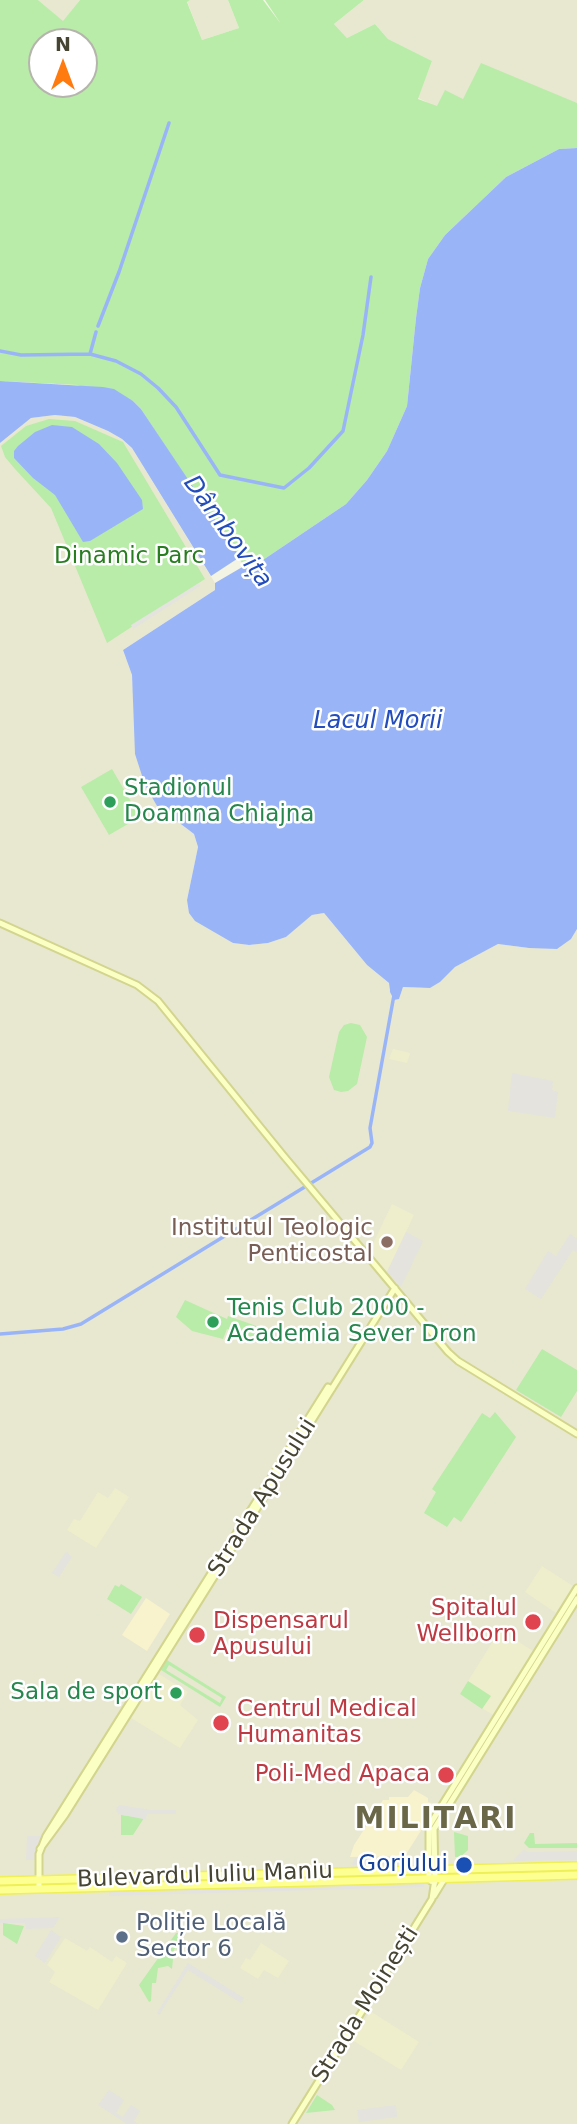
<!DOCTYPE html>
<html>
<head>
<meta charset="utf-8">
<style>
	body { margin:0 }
	#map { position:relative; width:577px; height:2124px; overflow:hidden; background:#f4f4e4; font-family:"DejaVu Sans",sans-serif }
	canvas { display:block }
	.north { position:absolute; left:28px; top:28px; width:70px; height:70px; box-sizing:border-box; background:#fff; border:2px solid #b5b5ad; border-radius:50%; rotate:0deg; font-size:19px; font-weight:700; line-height:28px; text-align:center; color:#464533 }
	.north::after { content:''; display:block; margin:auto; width:24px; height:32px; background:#ff7b10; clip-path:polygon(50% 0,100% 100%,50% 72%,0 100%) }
</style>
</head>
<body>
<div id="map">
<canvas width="577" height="2124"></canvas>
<div class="north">N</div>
</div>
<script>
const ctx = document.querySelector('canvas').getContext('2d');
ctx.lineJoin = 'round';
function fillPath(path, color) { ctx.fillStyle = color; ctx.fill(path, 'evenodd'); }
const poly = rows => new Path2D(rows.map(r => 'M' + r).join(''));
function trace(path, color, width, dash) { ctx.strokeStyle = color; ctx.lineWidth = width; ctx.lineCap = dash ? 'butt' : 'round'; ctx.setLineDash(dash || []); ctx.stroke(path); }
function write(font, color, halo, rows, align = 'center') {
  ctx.font = font + ' "DejaVu Sans",sans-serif'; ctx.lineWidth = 5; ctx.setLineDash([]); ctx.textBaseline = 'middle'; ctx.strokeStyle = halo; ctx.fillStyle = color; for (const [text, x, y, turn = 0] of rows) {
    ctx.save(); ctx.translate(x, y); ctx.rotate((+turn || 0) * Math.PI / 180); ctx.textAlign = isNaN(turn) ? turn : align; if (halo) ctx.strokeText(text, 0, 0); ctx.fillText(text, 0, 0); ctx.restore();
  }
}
fillPath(poly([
	[38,0,80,0,63,22],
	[190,0,228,0,239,28,202,40,187,1],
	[364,0,577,0,577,103,463,99,437,107,418,98,432,61,388,39,375,24,347,38,334,24],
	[55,415,75,417,108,431,122,439,132,448,215,583,215,590,123,650,132,675,134,705,157,806,194,834,198,847,187,900,233,943,249,945,268,943,286,937,312,915,324,913,367,965,389,983,389,990,399,999,403,987,430,988,440,982,455,967,498,944,529,948,571,939,577,929,577,2124,0,2124,0,443,31,418]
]), '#e8e8d1');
fillPath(poly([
	[146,1598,170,1614,147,1651,122,1635],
	[414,1790,428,1798,428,1802,437,1805,405,1856,350,1857,354,1845,383,1800,389,1800,389,1797,408,1797]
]), '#f8f3cd');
fillPath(poly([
	[393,1049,410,1053,407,1063,389,1059],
	[392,1204,414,1215,387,1272,369,1252],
	[115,1488,129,1497,96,1548,67,1530,74,1519,80,1521,98,1492,108,1498],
	[542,1566,573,1586,556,1613,525,1592],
	[500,1630,533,1651,493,1715,460,1694],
	[159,1674,188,1692,180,1705,198,1720,180,1748,131,1718],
	[65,1938,87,1951,90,1947,112,1962,116,1956,127,1963,98,2010,49,1982,55,1972,47,1965],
	[261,1943,289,1961,278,1978,264,1970,258,1979,240,1968,246,1958,250,1960],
	[370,2011,419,2042,401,2070,352,2040]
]), '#eec');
fillPath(poly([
	[0,0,38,0,63,21,80,0,190,0,187,2,202,40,239,28,228,0,263,0,281,24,265,0,364,0,334,24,347,38,375,24,388,39,432,61,418,99,437,106,445,90,463,99,481,63,577,103,577,148,559,149,506,177,445,235,428,259,420,288,416,318,407,406,387,451,367,480,346,504,251,568,244,566,141,409,133,401,77,385,0,381],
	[42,42,84,42,84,84,42,84],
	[49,419,75,421,123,442,205,579,107,643,51,508,15,469,5,457,1,446,26,426],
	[112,769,140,817,109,835,81,787],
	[351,1023,360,1025,367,1037,357,1084,348,1091,341,1092,334,1090,329,1077,339,1032,344,1025],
	[185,1300,227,1319,228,1316,268,1330,264,1341,227,1329,223,1339,192,1331,176,1317],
	[542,1349,577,1370,577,1391,561,1417,516,1390],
	[495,1412,516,1437,461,1522,454,1517,447,1527,424,1513,436,1492,432,1489,482,1413,490,1418],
	[121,1584,142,1597,131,1614,107,1599,115,1585,119,1587],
	[167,1660,226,1697,220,1707,161,1670],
	[169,1665,222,1698,220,1703,166,1670],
	[468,1681,491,1696,482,1709,460,1694],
	[121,1815,144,1818,133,1835,121,1835],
	[454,1832,468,1836,468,1850,460,1857,455,1857],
	[530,1833,534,1833,535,1844,577,1843,577,1848,529,1848,524,1843],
	[3,1923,24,1926,17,1944,3,1935],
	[176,1933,180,1933,179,1948,174,1949,172,1969,168,1966,158,1968,156,1983,152,1983,151,2001,149,2002,139,1985],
	[317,2095,332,2105,335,2110,306,2113]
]), '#b9eca8');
fillPath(poly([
	[199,583,200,586,133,629,131,625],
	[512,1073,553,1081,552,1090,558,1092,555,1118,508,1111],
	[406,1232,423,1241,401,1287,387,1272],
	[570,1234,577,1239,577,1252,573,1250,541,1299,525,1289,548,1251,556,1256],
	[66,1552,72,1557,59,1577,52,1573],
	[119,1805,152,1810,176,1810,176,1814,147,1814,146,1819,143,1819,118,1814,116,1809],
	[27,1836,42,1836,35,1860,26,1860],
	[523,1850,530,1852,577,1851,577,1860,514,1861,514,1859],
	[401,1857,398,1864,352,1865,355,1858],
	[424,1883,424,1887,109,1896,109,1891],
	[60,1917,53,1928,26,1929,25,1923,0,1923,0,1919],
	[51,1930,61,1937,45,1963,35,1956],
	[188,1963,244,1998,241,2003,188,1970,159,2015,157,2013],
	[109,2090,124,2100,116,2113,123,2117,131,2105,140,2111,134,2121,138,2124,127,2124,98,2105],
	[396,2105,397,2117,359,2122,357,2110]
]), '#e4e3dd');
fillPath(poly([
	[577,148,577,929,571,939,557,949,529,948,498,944,455,967,440,982,430,988,403,987,399,999,394,1000,390,992,389,983,367,965,324,913,312,915,286,937,268,943,249,945,233,943,195,921,189,913,187,900,198,847,194,834,157,806,145,785,135,754,132,675,123,650,215,590,215,583,244,566,251,568,346,504,367,480,387,451,407,406,416,318,420,288,428,259,445,235,506,177,559,149],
	[0,381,103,387,114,389,133,401,141,409,240,557,211,576,132,448,122,439,108,431,75,417,55,415,31,418,0,443],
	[52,425,72,427,99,444,117,463,142,500,143,509,90,541,83,542,55,495,33,478,14,458,14,451,18,446,35,432]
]), '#9ab5f7');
trace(poly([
	[98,326,119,272,169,123],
	[0,351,21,355,90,354,116,361,141,374,158,388,176,407,220,475,284,488,309,468,343,431,363,335,371,277],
	[90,354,96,332],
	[0,1334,63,1329,81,1324,370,1147,372,1143,370,1128,394,995]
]), '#9ab5f7', 3.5);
const secondary = poly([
	[0,923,137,985,158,1001,283,1155,448,1352,458,1361,577,1434],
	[40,1849,65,1815,395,1288],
	[431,1881,429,1879,429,1826,577,1588],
	[39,1889,39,1854,46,1836,328,1387,332,1389],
	[434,1896,445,1878],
	[292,2124,432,1899,435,1879,434,1829,577,1599]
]);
const primary = poly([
	[0,1881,577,1866],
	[0,1890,577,1875]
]);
trace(secondary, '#d2d58d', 9);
trace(primary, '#efef57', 10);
trace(secondary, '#fcffc3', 5);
trace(primary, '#fdff92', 7);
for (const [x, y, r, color] of [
	[110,802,7,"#2e9e5b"],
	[387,1242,7,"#8d6e63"],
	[213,1322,7,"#2e9e5b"],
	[533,1622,9,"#e0444e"],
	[197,1635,9,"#e0444e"],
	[176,1693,7,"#2e9e5b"],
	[221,1723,9,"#e0444e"],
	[446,1775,9,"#e0444e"],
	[464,1865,9,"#1a4fb4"],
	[122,1937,7,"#5c6f8a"]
]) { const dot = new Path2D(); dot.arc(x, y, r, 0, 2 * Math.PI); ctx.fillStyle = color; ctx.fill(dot); trace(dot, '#fff', 2.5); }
write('23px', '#297d21', '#fff', [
	["Dinamic Parc",129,557]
]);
write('23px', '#27864d', '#fff', [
	["Stadionul",124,789],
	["Doamna Chiajna",124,815],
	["Tenis Club 2000 -",227,1309],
	["Academia Sever Dron",227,1335],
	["Sala de sport",162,1693,"right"]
], 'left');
write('23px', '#785e54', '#fff', [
	["Institutul Teologic",373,1229],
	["Penticostal",373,1255]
], 'right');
write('23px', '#464533', '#fff', [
	["Strada Apusului",263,1498,-58],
	["Bulevardul Iuliu Maniu",205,1876,-2],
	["Strada Moinești",366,2005,-58]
]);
write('23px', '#be3a42', '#fff', [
	["Spitalul",517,1609],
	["Wellborn",517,1635],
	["Dispensarul",213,1622,"left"],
	["Apusului",213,1648,"left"],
	["Centrul Medical",237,1710,"left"],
	["Humanitas",237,1736,"left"],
	["Poli-Med Apaca",430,1775]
], 'right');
write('23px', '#164399', '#fff', [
	["Gorjului",448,1865]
], 'right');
write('23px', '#4e5e75', '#fff', [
	["Poliție Locală",136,1924],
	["Sector 6",136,1950]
], 'left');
write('italic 24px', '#234dbc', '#fff', [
	["Dâmbovița",227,532,54],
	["Lacul Morii",378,722]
]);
ctx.letterSpacing = '2px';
write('bold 30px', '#6a6749', '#fff', [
	["MILITARI",436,1820]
]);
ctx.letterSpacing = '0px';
</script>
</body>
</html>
